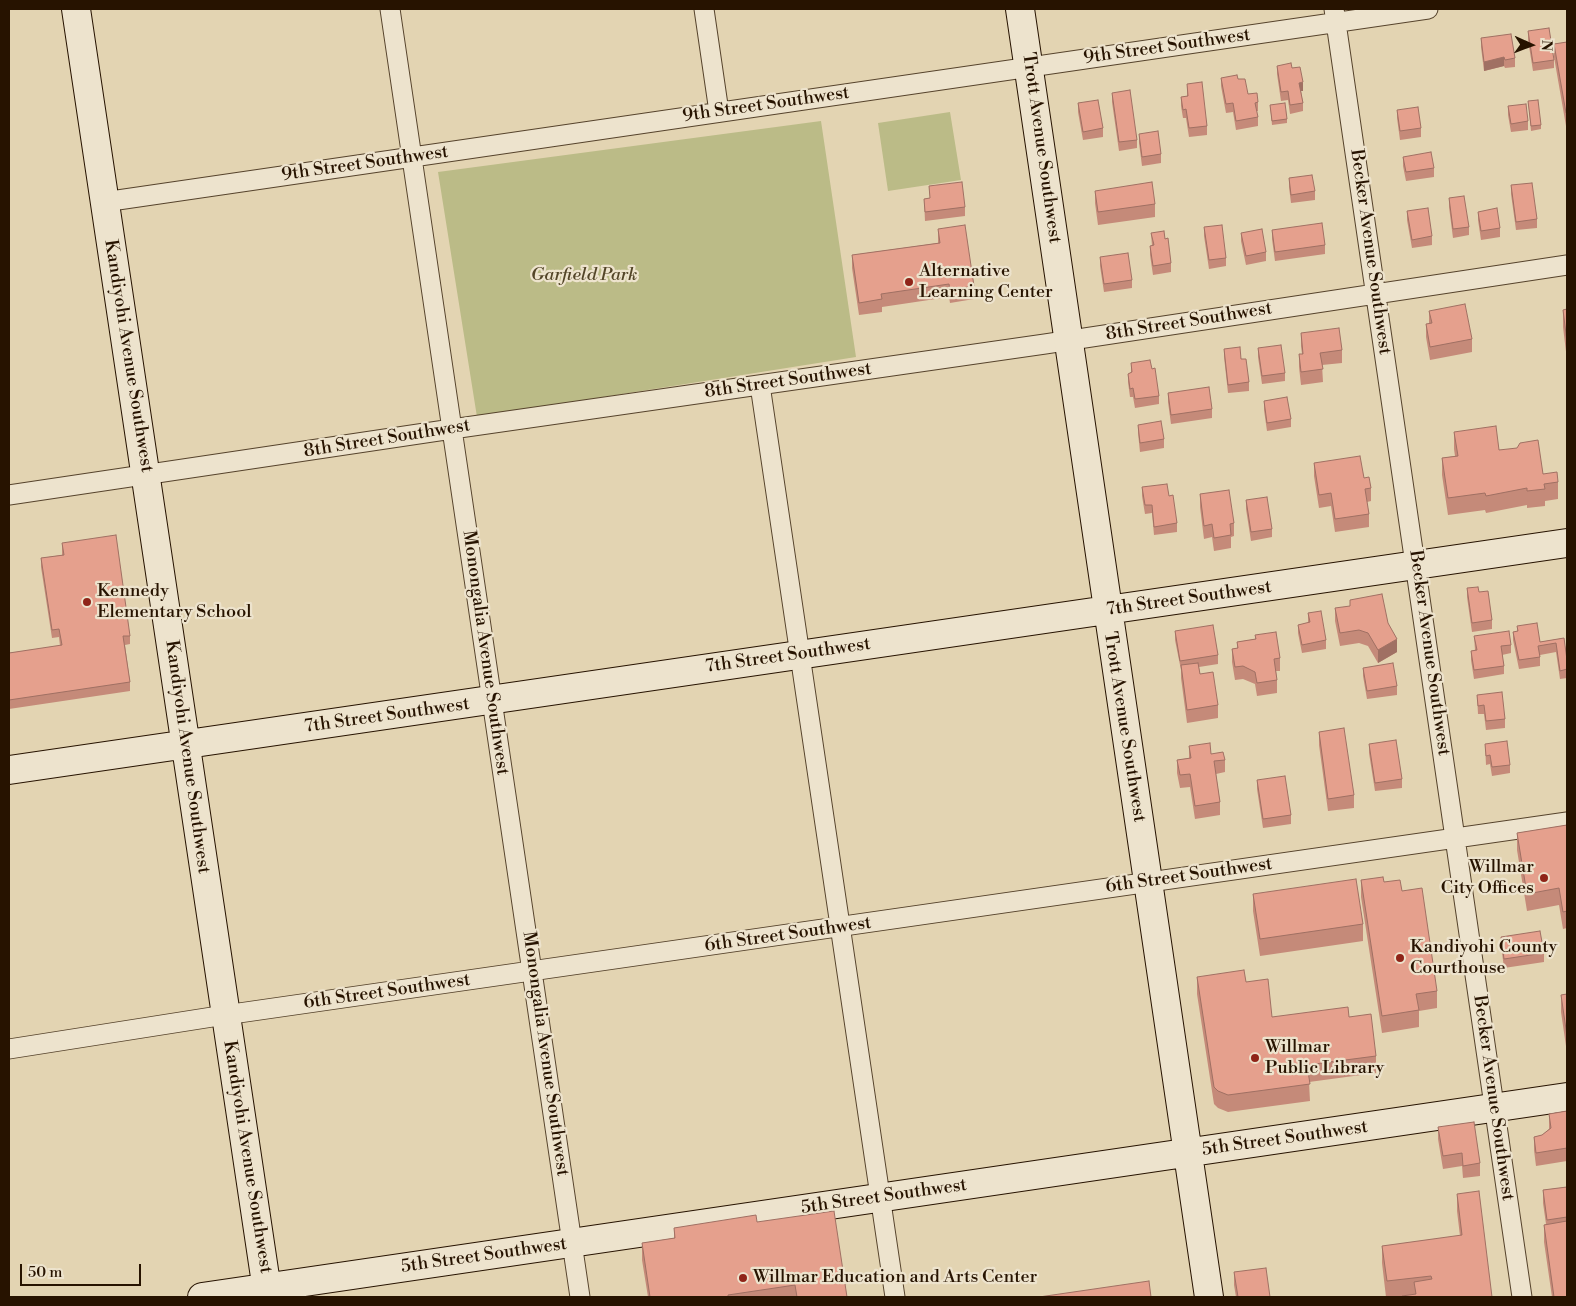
<!DOCTYPE html>
<html>
<head>
<meta charset="utf-8">
<style>
	body { margin:0 }
	#map { position:relative; width:1576px; height:1306px; overflow:hidden; background:#e3d4b2; font-family:"Libre Bodoni",serif }
	canvas { display:block }
	.frame { position:absolute; inset:0; border:10px solid #271300; pointer-events:none }
	.north { position:absolute; left:1506px; top:20px; width:50px; height:50px; -webkit-text-stroke:4px #ede3cd; paint-order:stroke; rotate:92deg; font-size:14px; font-weight:700; line-height:20px; text-align:center; color:#271300 }
	.north::after { content:''; display:block; margin:auto; width:18px; height:22px; background:#271300; clip-path:polygon(50% 0,100% 100%,50% 72%,0 100%) }
	.scale { position:absolute; left:20px; top:1264px; width:121px; height:22px; box-sizing:border-box; border:2px solid #271300; border-top:0; padding-left:6px; font-size:15px; line-height:18px; white-space:nowrap; color:#271300; -webkit-text-stroke:4px #ede3cd; paint-order:stroke }
</style>
</head>
<body>
<div id="map">
<canvas width="1576" height="1306"></canvas>
<div class="frame"></div>
<div class="north">N</div>
<div class="scale">50 m</div>
</div>
<script>
const ctx = document.querySelector('canvas').getContext('2d');
ctx.lineJoin = 'round';
function fillPath(path, color) { ctx.fillStyle = color; ctx.fill(path, 'evenodd'); }
const poly = rows => new Path2D(rows.map(r => 'M' + r).join(''));
function trace(path, color, width, dash) { ctx.strokeStyle = color; ctx.lineWidth = width; ctx.lineCap = dash ? 'butt' : 'round'; ctx.setLineDash(dash || []); ctx.stroke(path); }
function write(font, color, halo, rows, align = 'center') {
  ctx.font = font + ' "Libre Bodoni",serif'; ctx.lineWidth = 4.5; ctx.setLineDash([]); ctx.textBaseline = 'middle'; ctx.strokeStyle = halo; ctx.fillStyle = color; for (const [text, x, y, turn = 0] of rows) {
    ctx.save(); ctx.translate(x, y); ctx.rotate((+turn || 0) * Math.PI / 180); ctx.textAlign = isNaN(turn) ? turn : align; if (halo) ctx.strokeText(text, 0, 0); ctx.fillText(text, 0, 0); ctx.restore();
  }
}
fillPath(poly([
	[950,112,961,180,888,191,878,123],
	[821,121,856,357,477,417,438,172]
]), '#bbbb87');
const street = poly([
	[390,9,580,1297],
	[704,9,719,112],
	[1334,9,1522,1297],
	[104,202,1428,9],
	[760,385,895,1297],
	[9,495,452,429,1045,344,1567,265],
	[9,1049,225,1015,1567,822]
]);
const secondary = poly([
	[76,9,268,1297],
	[1020,9,1209,1297],
	[9,770,1567,543],
	[202,1297,1567,1097]
]);
trace(street, '#56432c', 21);
trace(secondary, '#271300', 30);
trace(street, '#ede3cd', 19);
trace(secondary, '#ede3cd', 28);
fillPath(poly([
	[1528,31,1554,60,1554,68,1533,71,1528,40],
	[1481,38,1515,58,1515,67,1505,68,1504,66,1484,71,1481,47],
	[1567,42,1567,126,1566,126,1554,57,1554,44],
	[1277,66,1292,68,1303,91,1301,91,1303,103,1303,111,1290,114,1288,100,1281,101,1277,74],
	[1221,78,1238,79,1248,94,1258,102,1258,111,1256,111,1258,117,1258,126,1236,130,1233,112,1226,113,1221,86],
	[1187,84,1207,126,1207,135,1189,137,1186,118,1183,118,1181,106,1181,97,1187,96],
	[1112,93,1137,140,1137,148,1119,151,1112,102],
	[1528,101,1541,125,1541,129,1531,131],
	[1078,103,1103,128,1103,137,1083,140,1078,112],
	[1270,105,1287,119,1287,123,1272,125],
	[1508,106,1528,121,1528,130,1511,132,1508,115],
	[1397,110,1421,128,1421,137,1400,140,1397,118],
	[1139,134,1161,154,1161,163,1142,166,1139,143],
	[1403,157,1434,168,1434,177,1406,181,1403,166],
	[1289,178,1315,191,1315,200,1291,203,1289,187],
	[1511,185,1537,219,1537,228,1516,230,1511,194],
	[929,186,965,207,965,216,925,221,924,199,930,198],
	[1095,191,1155,204,1155,217,1098,225,1095,203],
	[1449,198,1469,227,1469,235,1453,238,1449,207],
	[1407,211,1432,236,1432,245,1412,248,1407,220],
	[1478,212,1500,228,1500,237,1481,240,1478,220],
	[1204,227,1226,258,1226,266,1209,269,1204,236],
	[938,229,974,286,974,299,950,303,949,297,882,307,882,312,859,315,852,268,852,255,938,243],
	[1272,230,1325,245,1325,254,1275,261,1272,239],
	[1151,233,1165,239,1171,263,1171,272,1153,275,1150,255,1150,246,1152,246],
	[1241,233,1266,252,1266,261,1246,265,1241,241],
	[1100,257,1132,280,1132,288,1104,292,1100,266],
	[1567,309,1567,360,1563,327,1563,310],
	[1429,311,1472,339,1472,352,1430,360,1426,337,1426,324,1429,324],
	[1301,333,1342,350,1342,363,1322,365,1323,382,1301,385,1299,367,1299,354,1302,354,1301,346],
	[1258,348,1285,373,1285,381,1262,384,1258,357],
	[1224,349,1241,359,1249,382,1249,391,1228,393,1224,357],
	[1131,363,1152,369,1159,396,1159,404,1135,408,1133,397,1130,397,1128,382,1128,374,1131,372],
	[1168,393,1212,409,1212,418,1171,424,1168,402],
	[1264,401,1291,419,1291,427,1267,431,1264,410],
	[1138,425,1164,439,1164,448,1140,452,1138,433],
	[1454,432,1499,450,1558,482,1558,499,1545,501,1545,506,1527,508,1527,505,1486,513,1485,510,1448,515,1442,475,1442,458,1455,456,1454,449],
	[1314,463,1364,478,1371,488,1371,501,1367,502,1369,514,1369,527,1335,532,1331,506,1319,508,1314,476],
	[1142,487,1169,496,1177,523,1177,532,1154,535,1152,513,1145,514,1142,496],
	[1200,494,1234,523,1234,536,1231,537,1231,548,1214,551,1212,537,1204,539,1200,507],
	[1246,500,1272,529,1272,537,1251,541,1246,509],
	[62,543,130,636,130,644,125,645,130,682,130,691,9,709,9,653,60,646,59,637,52,638,41,567,41,558,62,555],
	[1467,588,1479,592,1492,620,1492,629,1472,632,1467,597],
	[1335,608,1388,623,1397,652,1378,663,1368,646,1359,643,1340,646,1335,621],
	[1308,613,1326,640,1326,649,1302,653,1298,633,1298,625,1308,623],
	[1517,626,1540,642,1564,638,1567,660,1567,678,1560,679,1556,652,1540,655,1540,666,1519,669,1513,640,1513,632,1517,631],
	[1175,631,1218,655,1218,664,1199,667,1200,674,1218,705,1218,718,1187,723,1181,678,1181,670,1175,640],
	[1255,635,1280,658,1280,671,1276,671,1277,680,1277,693,1257,696,1255,684,1243,679,1235,680,1232,662,1232,649,1237,648,1237,642,1255,639],
	[1474,636,1511,645,1511,653,1502,655,1504,666,1504,674,1474,679,1471,660,1471,651,1475,650],
	[1363,668,1397,686,1397,695,1367,699,1363,676],
	[1477,695,1505,719,1505,728,1486,730,1484,714,1478,714],
	[1319,732,1354,795,1354,808,1328,811,1319,745],
	[1369,744,1402,779,1402,788,1375,791,1369,753],
	[1485,744,1510,765,1510,773,1492,776,1490,764,1486,765],
	[1189,746,1211,754,1225,760,1225,772,1216,774,1220,802,1220,815,1195,819,1190,787,1180,788,1177,773,1177,760,1189,758],
	[1257,780,1291,815,1291,824,1263,828,1257,789],
	[1567,825,1567,928,1563,929,1559,905,1527,911,1517,850,1517,833],
	[1361,880,1384,882,1402,891,1437,991,1437,1008,1419,1011,1419,1027,1382,1033,1361,897],
	[1253,894,1363,924,1363,941,1260,956,1253,911],
	[1501,937,1544,953,1544,962,1504,968,1501,945],
	[1197,977,1246,982,1272,1017,1349,1017,1376,1056,1376,1073,1309,1082,1310,1101,1228,1112,1218,1108,1214,1104,1197,994],
	[1567,994,1567,1053,1561,1012,1561,995],
	[1567,1111,1567,1161,1536,1166,1534,1150,1534,1137,1542,1135,1549,1129,1549,1114],
	[1438,1127,1480,1163,1480,1176,1463,1178,1462,1166,1443,1169,1438,1139],
	[1567,1187,1567,1297,1552,1297,1544,1242,1544,1225,1546,1224,1543,1203,1543,1190],
	[1457,1194,1492,1297,1402,1296,1386,1297,1382,1263,1382,1246,1460,1236,1457,1211],
	[757,1222,847,1297,648,1297,642,1260,642,1243,674,1238,674,1228],
	[1234,1272,1270,1297,1236,1297,1234,1285]
]), '#c58a79');
fillPath(poly([
	[1504,57,1504,66,1484,71,1484,62],
	[1303,82,1303,91,1299,91,1299,83],
	[1397,639,1397,652,1378,663,1378,650]
]), '#a07063');
const building = poly([
	[1549,28,1554,60,1533,63,1528,31,1549,28],
	[1511,34,1515,58,1505,60,1504,57,1484,62,1481,38,1511,34],
	[1567,42,1567,113,1566,113,1554,44,1567,42],
	[1291,63,1292,68,1300,67,1303,82,1299,83,1303,103,1290,105,1288,91,1281,92,1277,66,1291,63],
	[1237,75,1238,79,1245,79,1248,94,1257,93,1258,102,1255,103,1258,117,1236,121,1233,103,1226,104,1221,78,1237,75],
	[1202,82,1207,126,1189,128,1186,109,1183,110,1181,97,1188,96,1187,84,1202,82],
	[1130,90,1137,140,1119,142,1112,93,1130,90],
	[1098,100,1103,128,1083,132,1078,103,1098,100],
	[1538,100,1541,125,1531,126,1528,101,1538,100],
	[1285,103,1287,119,1272,121,1270,105,1285,103],
	[1526,104,1528,121,1511,124,1508,106,1526,104],
	[1418,107,1421,128,1400,131,1397,110,1418,107],
	[1158,131,1161,154,1142,157,1139,134,1158,131],
	[1431,152,1434,168,1406,172,1403,157,1431,152],
	[1312,175,1315,191,1291,195,1289,178,1312,175],
	[962,182,965,207,925,212,924,199,930,198,929,186,962,182],
	[1152,182,1155,204,1098,212,1095,191,1152,182],
	[1532,183,1537,219,1516,222,1511,185,1532,183],
	[1464,196,1469,227,1453,229,1449,198,1464,196],
	[1428,208,1432,236,1412,240,1407,211,1428,208],
	[1497,208,1500,228,1481,231,1478,212,1497,208],
	[1322,223,1325,245,1275,252,1272,230,1322,223],
	[965,225,974,286,950,290,949,284,881,294,882,299,859,303,852,255,940,243,938,229,965,225],
	[1222,225,1226,258,1209,260,1204,227,1222,225],
	[1262,229,1266,252,1246,256,1241,233,1262,229],
	[1164,231,1165,239,1168,238,1171,263,1153,266,1150,246,1154,245,1151,233,1164,231],
	[1128,253,1132,280,1104,284,1100,257,1128,253],
	[1465,304,1472,339,1430,347,1426,324,1432,323,1429,311,1465,304],
	[1567,309,1567,342,1563,310,1567,309],
	[1339,328,1342,350,1320,353,1323,369,1301,372,1299,354,1303,354,1301,333,1339,328],
	[1281,345,1285,373,1262,376,1258,348,1281,345],
	[1240,347,1241,359,1246,359,1249,382,1228,385,1224,349,1240,347],
	[1150,360,1152,369,1155,368,1159,396,1135,399,1133,388,1130,389,1128,374,1132,372,1131,363,1150,360],
	[1209,387,1212,409,1171,415,1168,393,1209,387],
	[1287,397,1291,419,1267,423,1264,401,1287,397],
	[1161,421,1164,439,1140,443,1138,425,1161,421],
	[1496,426,1499,450,1517,448,1520,443,1538,440,1543,474,1557,472,1558,482,1544,484,1545,489,1527,491,1527,488,1486,496,1485,493,1448,498,1442,458,1458,456,1454,432,1496,426],
	[1360,456,1364,478,1369,477,1371,488,1365,489,1369,514,1335,519,1331,493,1319,495,1314,463,1360,456],
	[1167,484,1169,496,1173,495,1177,523,1154,527,1152,505,1145,505,1142,487,1167,484],
	[1229,490,1234,523,1230,524,1231,535,1214,538,1212,524,1204,526,1200,494,1229,490],
	[1267,497,1272,529,1251,532,1246,500,1267,497],
	[116,535,130,636,123,636,130,682,9,700,9,653,62,645,59,629,52,630,41,558,64,555,62,543,116,535],
	[1478,587,1479,592,1488,591,1492,620,1472,623,1467,588,1478,587],
	[1382,594,1388,623,1397,639,1378,650,1368,633,1359,630,1340,633,1335,608,1350,606,1350,600,1382,594],
	[1321,611,1326,640,1302,645,1298,625,1310,622,1308,613,1321,611],
	[1537,623,1540,642,1564,638,1567,660,1567,669,1560,671,1556,643,1538,646,1540,657,1519,660,1513,632,1518,631,1517,626,1537,623],
	[1213,625,1218,655,1180,661,1175,631,1213,625],
	[1509,631,1511,645,1501,646,1504,666,1474,670,1471,651,1477,650,1474,636,1509,631],
	[1276,632,1280,658,1274,659,1277,680,1257,683,1255,672,1243,666,1235,667,1232,649,1238,648,1237,642,1256,639,1255,635,1276,632],
	[1198,663,1200,674,1213,672,1218,705,1187,710,1181,665,1198,663],
	[1393,663,1397,686,1367,691,1363,668,1393,663],
	[1502,692,1505,719,1486,721,1484,705,1478,706,1477,695,1502,692],
	[1344,728,1354,795,1328,799,1319,732,1344,728],
	[1396,740,1402,779,1375,783,1369,744,1396,740],
	[1507,741,1510,765,1492,767,1490,755,1486,756,1485,744,1507,741],
	[1210,743,1211,754,1223,752,1225,760,1214,761,1220,802,1195,806,1190,774,1180,775,1177,760,1191,758,1189,746,1210,743],
	[1285,776,1291,815,1263,819,1257,780,1285,776],
	[1567,825,1567,911,1563,912,1559,888,1527,894,1517,833,1567,825],
	[1383,877,1384,882,1400,880,1402,891,1422,888,1437,991,1416,994,1419,1010,1382,1016,1361,880,1383,877],
	[1356,879,1363,924,1260,939,1253,894,1356,879],
	[1540,931,1544,953,1504,959,1501,937,1540,931],
	[1244,970,1246,982,1268,979,1272,1017,1348,1007,1349,1017,1371,1014,1376,1056,1307,1065,1310,1084,1228,1095,1218,1091,1214,1087,1197,977,1244,970],
	[1567,994,1567,1036,1561,995,1567,994],
	[1567,1111,1567,1148,1536,1153,1534,1137,1542,1135,1551,1128,1549,1114,1567,1111],
	[1474,1122,1480,1163,1463,1166,1462,1153,1443,1156,1438,1127,1474,1122],
	[1567,1187,1567,1217,1547,1220,1543,1190,1567,1187],
	[1479,1191,1492,1297,1403,1297,1402,1296,1416,1294,1414,1282,1432,1279,1431,1276,1387,1281,1382,1246,1462,1235,1457,1194,1479,1191],
	[834,1211,847,1297,797,1297,795,1285,728,1295,728,1297,650,1297,642,1243,675,1238,674,1228,756,1215,757,1222,834,1211],
	[1567,1221,1567,1297,1554,1297,1544,1225,1567,1221],
	[1266,1268,1270,1297,1238,1297,1234,1272,1266,1268],
	[1149,1281,1151,1297,1039,1297,1149,1281]
]);
fillPath(building, '#e5a08d');
trace(building, '#a07063', 1);
for (const [x, y, r, color] of [
	[909,282,5,"#8f2418"],
	[87,602,5,"#8f2418"],
	[1544,878,5,"#8f2418"],
	[1400,958,5,"#8f2418"],
	[1255,1058,5,"#8f2418"],
	[743,1278,5,"#8f2418"]
]) { const dot = new Path2D(); dot.arc(x, y, r, 0, 2 * Math.PI); ctx.fillStyle = color; ctx.fill(dot); trace(dot, '#ede3cd', 2); }
write('18px', '#271300', '#ede3cd', [
	["9th Street Southwest",1167,47,-8],
	["9th Street Southwest",766,105,-8],
	["Trott Avenue Southwest",1041,148,82],
	["9th Street Southwest",365,164,-8],
	["Becker Avenue Southwest",1370,252,82],
	["8th Street Southwest",1189,322,-9],
	["Kandiyohi Avenue Southwest",128,356,81],
	["8th Street Southwest",788,381,-8],
	["8th Street Southwest",387,439,-9],
	["7th Street Southwest",1189,599,-8],
	["Monongalia Avenue Southwest",485,653,82],
	["Becker Avenue Southwest",1429,653,82],
	["7th Street Southwest",788,656,-8],
	["7th Street Southwest",387,716,-8],
	["Trott Avenue Southwest",1124,727,81],
	["Kandiyohi Avenue Southwest",187,757,82],
	["6th Street Southwest",1189,876,-8],
	["6th Street Southwest",788,935,-8],
	["6th Street Southwest",387,992,-8],
	["Monongalia Avenue Southwest",545,1054,82],
	["Becker Avenue Southwest",1493,1098,82],
	["5th Street Southwest",1285,1139,-8],
	["Kandiyohi Avenue Southwest",247,1157,81],
	["5th Street Southwest",884,1197,-8],
	["5th Street Southwest",484,1256,-8]
]);
write('18px', '#271300', '#ede3cd', [
	["Alternative",919,272],
	["Learning Center",919,293],
	["Kennedy",97,592],
	["Elementary School",97,613],
	["Willmar",1534,868,"right"],
	["City Offices",1534,889,"right"],
	["Kandiyohi County",1410,948],
	["Courthouse",1410,969],
	["Willmar",1265,1048],
	["Public Library",1265,1069],
	["Willmar Education and Arts Center",753,1278]
], 'left');
write('italic 18px', '#534528', '#ede3cd', [
	["Garfield Park",584,276]
]);
</script>
</body>
</html>
